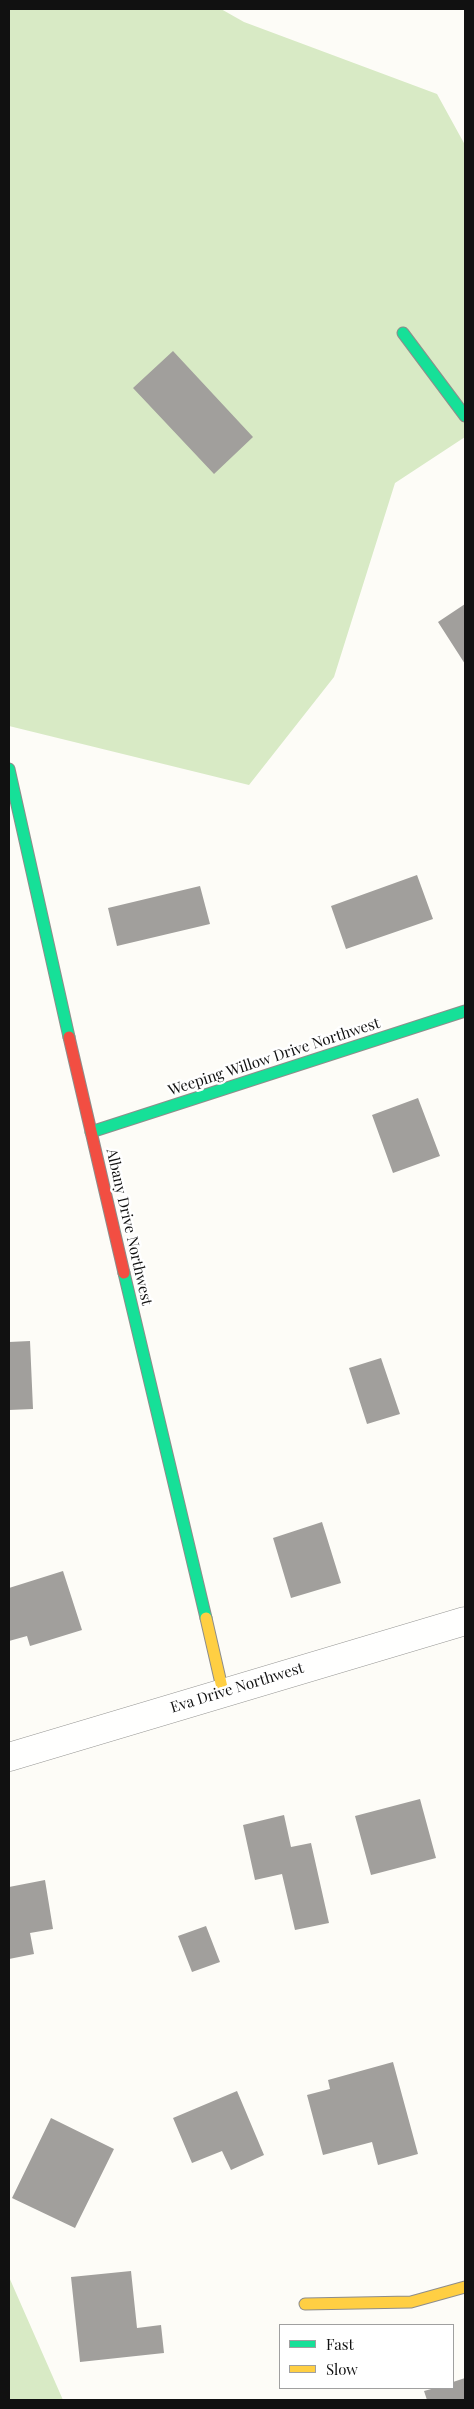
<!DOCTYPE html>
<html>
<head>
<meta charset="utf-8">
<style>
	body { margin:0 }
	#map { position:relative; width:474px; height:2409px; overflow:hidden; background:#fdfcf7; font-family:"Playfair Display",serif }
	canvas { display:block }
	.frame { position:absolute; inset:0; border:10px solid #111; pointer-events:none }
	.legend { position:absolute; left:279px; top:2324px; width:175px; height:65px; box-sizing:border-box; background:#fff; border:1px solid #a0a0a0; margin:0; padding:6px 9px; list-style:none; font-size:15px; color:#111 }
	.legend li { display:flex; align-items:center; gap:10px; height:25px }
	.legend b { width:25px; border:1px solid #a0a0a0 }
</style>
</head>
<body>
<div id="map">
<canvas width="474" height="2409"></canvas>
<div class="frame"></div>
<ul class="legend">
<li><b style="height:6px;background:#16e098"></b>Fast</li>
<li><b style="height:6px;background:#ffcf43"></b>Slow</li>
</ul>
</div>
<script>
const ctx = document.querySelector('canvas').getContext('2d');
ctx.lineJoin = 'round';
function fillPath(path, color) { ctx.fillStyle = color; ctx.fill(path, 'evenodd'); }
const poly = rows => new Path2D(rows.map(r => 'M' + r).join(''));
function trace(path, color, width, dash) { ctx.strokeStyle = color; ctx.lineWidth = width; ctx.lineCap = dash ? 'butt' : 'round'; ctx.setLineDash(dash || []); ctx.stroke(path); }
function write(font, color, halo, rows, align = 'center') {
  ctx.font = font + ' "Playfair Display",serif'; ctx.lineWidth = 5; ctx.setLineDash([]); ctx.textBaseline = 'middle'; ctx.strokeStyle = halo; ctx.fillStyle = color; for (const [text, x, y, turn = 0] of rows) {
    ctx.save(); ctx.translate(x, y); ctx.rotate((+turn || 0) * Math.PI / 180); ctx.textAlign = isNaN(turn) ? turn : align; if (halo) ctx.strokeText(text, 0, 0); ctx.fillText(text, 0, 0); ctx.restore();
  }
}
fillPath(poly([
	[9,9,221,9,244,22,437,94,465,145,465,437,395,483,334,677,249,785,9,726],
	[9,2277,63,2400,9,2400]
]), '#d8eac5');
fillPath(poly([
	[173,351,253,437,214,474,133,388],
	[465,604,465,664,438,622],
	[417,875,433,919,346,949,331,906],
	[200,886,210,924,117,946,108,908],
	[418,1098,440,1156,393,1173,372,1115],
	[30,1341,33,1409,9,1410,9,1342],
	[381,1358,400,1414,367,1424,349,1368],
	[322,1522,341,1583,291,1598,273,1538],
	[63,1571,82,1630,30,1646,27,1636,9,1641,9,1588],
	[420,1799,436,1858,371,1875,355,1816],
	[284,1815,291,1847,311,1843,329,1923,295,1930,282,1874,255,1880,243,1825],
	[45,1880,53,1929,30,1933,34,1954,9,1959,9,1887],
	[206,1926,220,1962,192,1972,178,1936],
	[393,2062,418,2154,378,2165,372,2142,323,2155,307,2095,330,2089,328,2080],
	[237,2091,264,2155,231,2170,222,2151,192,2163,173,2118],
	[51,2118,114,2149,75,2228,12,2198],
	[131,2271,137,2328,161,2325,164,2353,80,2362,71,2277],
	[465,2378,465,2400,427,2400,424,2391,435,2388,453,2388,453,2382]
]), '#a19f9c');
const street = poly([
	[9,1757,465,1621]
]);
const fast = poly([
	[403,333,465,416],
	[9,769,69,1037],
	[91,1132,465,1011],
	[124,1273,206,1618]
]);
const slow = poly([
	[206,1618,223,1692],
	[305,2304,411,2302,465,2287]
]);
const jam = poly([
	[69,1037,124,1273]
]);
trace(street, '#979795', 29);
trace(fast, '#8e8d8b', 13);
trace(slow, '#8e8d8b', 13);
trace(jam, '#8e8d8b', 13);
trace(street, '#fffffe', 28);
trace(fast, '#16e098', 11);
trace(slow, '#ffcf43', 11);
trace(jam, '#f24e42', 11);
write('15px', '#111', '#fff', [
	["Weeping Willow Drive Northwest",274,1057,-18],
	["Albany Drive Northwest",129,1227,77],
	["Eva Drive Northwest",237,1688,-17]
]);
</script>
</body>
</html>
